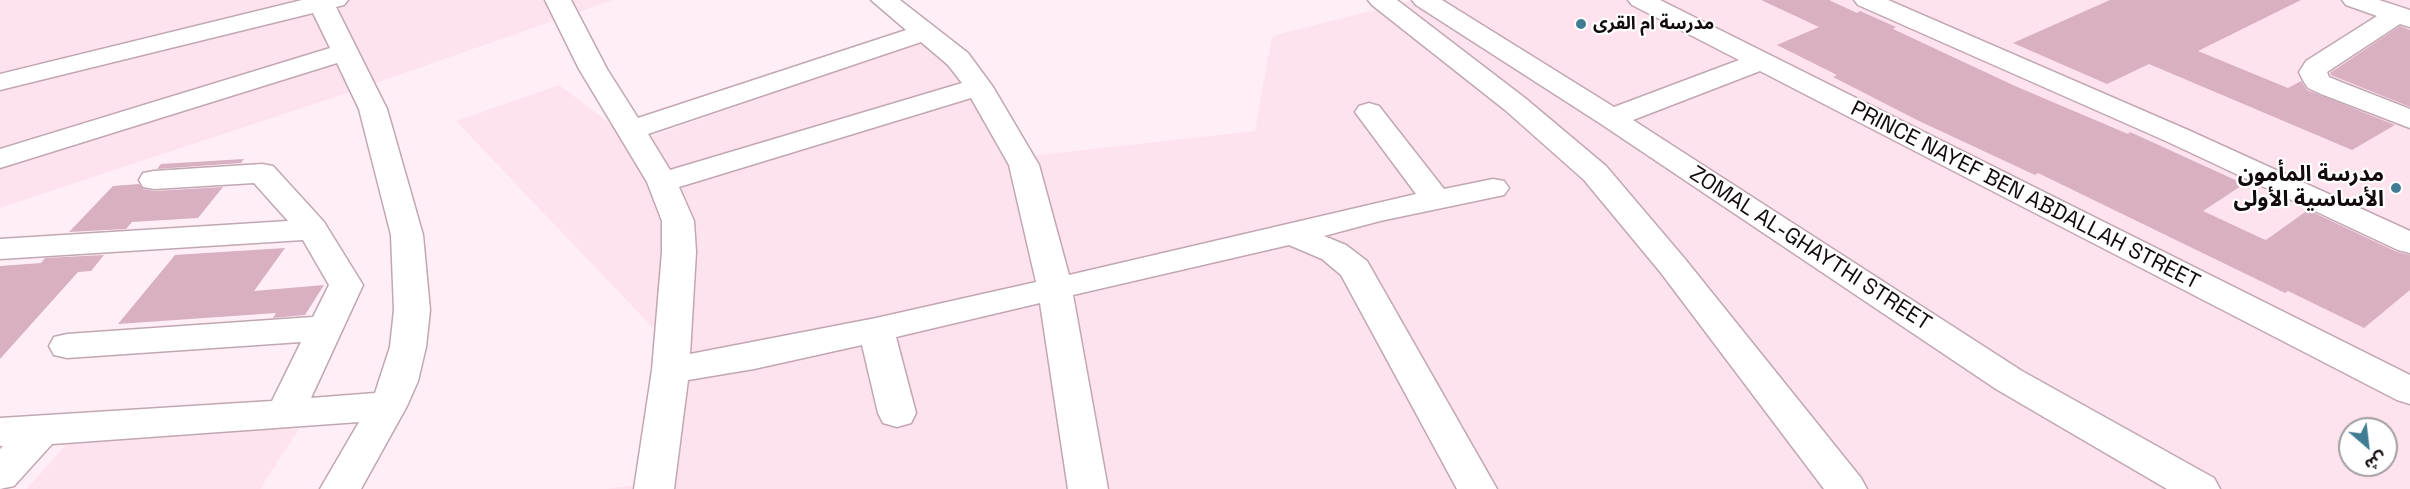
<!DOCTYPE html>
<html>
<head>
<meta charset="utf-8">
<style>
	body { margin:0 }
	#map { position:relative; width:2410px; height:489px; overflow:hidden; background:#ffeef5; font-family:"Space Grotesk","Noto Sans Arabic",sans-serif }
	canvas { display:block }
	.north { position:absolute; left:2338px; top:417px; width:60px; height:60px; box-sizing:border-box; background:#fff; border:2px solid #a19d9f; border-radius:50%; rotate:152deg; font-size:16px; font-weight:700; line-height:24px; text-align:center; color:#130a0e }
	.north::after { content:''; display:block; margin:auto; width:21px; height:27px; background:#407d93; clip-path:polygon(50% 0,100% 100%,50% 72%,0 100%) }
</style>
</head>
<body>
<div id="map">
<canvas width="2410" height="489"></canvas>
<div class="north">ش</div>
</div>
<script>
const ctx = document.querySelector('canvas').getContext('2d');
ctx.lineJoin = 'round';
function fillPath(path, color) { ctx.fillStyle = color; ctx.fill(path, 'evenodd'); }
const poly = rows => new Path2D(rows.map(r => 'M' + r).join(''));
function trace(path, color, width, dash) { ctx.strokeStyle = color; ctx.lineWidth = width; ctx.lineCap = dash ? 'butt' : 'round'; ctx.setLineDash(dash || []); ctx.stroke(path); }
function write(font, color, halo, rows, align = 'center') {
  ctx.font = font + ' "Space Grotesk","Noto Sans Arabic",sans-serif'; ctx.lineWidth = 4.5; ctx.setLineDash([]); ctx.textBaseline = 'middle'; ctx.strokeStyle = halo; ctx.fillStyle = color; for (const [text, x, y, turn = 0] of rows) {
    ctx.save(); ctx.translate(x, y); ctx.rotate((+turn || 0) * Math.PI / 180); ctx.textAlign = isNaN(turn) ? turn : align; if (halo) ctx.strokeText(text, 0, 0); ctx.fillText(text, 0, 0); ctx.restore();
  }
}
fillPath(poly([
	[0,0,613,0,344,94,0,208],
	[1414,0,2410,0,2410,489,606,489,642,484,655,330,456,121,559,85,635,142,938,35,1003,159,1255,131,1272,36],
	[2350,429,2386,429,2386,465,2350,465],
	[299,429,260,489,27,489,77,432]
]), '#fee2ee');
fillPath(poly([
	[1761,0,1829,0,1857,13,1860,11,1896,27,1893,29,2015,86,2128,134,2130,132,2244,184,2203,211,2263,239,2266,240,2308,210,2397,252,2410,255,2410,290,2364,328,2288,291,2285,293,2038,173,2035,175,1919,121,1833,77,1837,75,1777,45,1819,27],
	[2110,0,2301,0,2198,51,2288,88,2301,81,2307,90,2395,125,2352,150,2149,64,2107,84,2013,43],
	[2400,26,2410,30,2410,107,2331,75,2330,73],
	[244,159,241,163,157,169,161,164],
	[139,184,143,189,154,191,223,187,198,218,132,222,126,229,69,232,113,186],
	[285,248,254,291,324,285,305,315,273,318,276,313,118,324,175,255],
	[104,255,91,271,78,272,0,359,0,266,41,263,45,258]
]), '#d8b0c1');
const minor = poly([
	[302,0,348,0,344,5,336,7,387,109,423,235,430,310,426,347,418,381,407,406,361,489,320,489,359,422,52,444,14,486,0,489,0,449,3,446,0,446,0,418,272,401,301,342,67,358,54,355,49,346,54,337,67,334,313,317,329,285,303,240,0,259,0,239,288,221,254,183,154,189,143,187,139,180,143,173,154,171,262,164,273,166,324,222,363,285,311,398,375,393,390,347,394,310,391,235,359,109,337,63,0,168,0,149,330,48,313,13,0,90,0,74,302,0],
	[545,0,571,0,607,69,638,118,906,30,871,0,900,0,968,53,993,87,1039,165,1069,275,1416,194,1355,112,1359,106,1369,103,1379,106,1444,189,1493,179,1504,181,1509,188,1504,195,1380,221,1324,236,1346,245,1367,261,1497,489,1457,489,1341,275,1322,259,1289,245,1073,295,1108,489,1068,489,1040,303,896,337,916,413,911,423,897,427,883,423,878,413,862,345,754,369,688,380,674,489,634,489,652,370,662,252,662,221,647,182,579,69,545,0],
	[921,42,948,65,962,83,670,170,648,134,921,42],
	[971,98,1009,165,1036,282,876,318,690,354,696,252,694,221,679,187,971,98],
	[1368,0,1397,0,1525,98,1606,166,1685,259,1861,478,1867,489,1824,489,1661,273,1584,180,1505,110,1372,5,1368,0],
	[1412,0,1442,0,1614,107,1739,60,1632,5,1628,0,1660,0,2410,375,2410,404,2397,400,1760,71,1633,120,2022,371,2214,478,2220,489,2167,489,1996,389,1601,124,1416,5,1412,0],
	[1854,0,1888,0,2188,130,2410,231,2410,253,2398,250,2168,142,1858,5,1854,0],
	[2342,0,2379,0,2410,10,2410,27,2400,24,2327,72,2329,77,2341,82,2410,109,2410,128,2321,94,2308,88,2304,82,2299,72,2306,61,2377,16,2346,5,2342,0]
]);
trace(minor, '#c1a7b2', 3);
fillPath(minor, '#fff');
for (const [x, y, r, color] of [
	[1581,24,6,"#407d93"],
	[2396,188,6,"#407d93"]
]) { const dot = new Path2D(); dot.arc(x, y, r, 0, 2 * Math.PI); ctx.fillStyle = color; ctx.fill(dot); trace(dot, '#fff', 2); }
write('bold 18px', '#130a0e', '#fff', [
	["مدرسة ام القرى",1593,24]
], 'left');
write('bold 22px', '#130a0e', '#fff', [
	["مدرسة المأمون",2384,175],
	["الأساسية الأولى",2384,200]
], 'right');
write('22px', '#130a0e', '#fff', [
	["PRINCE NAYEF BEN ABDALLAH STREET",2025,196,27],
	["ZOMAL AL-GHAYTHI STREET",1810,249,33]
]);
</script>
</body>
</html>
